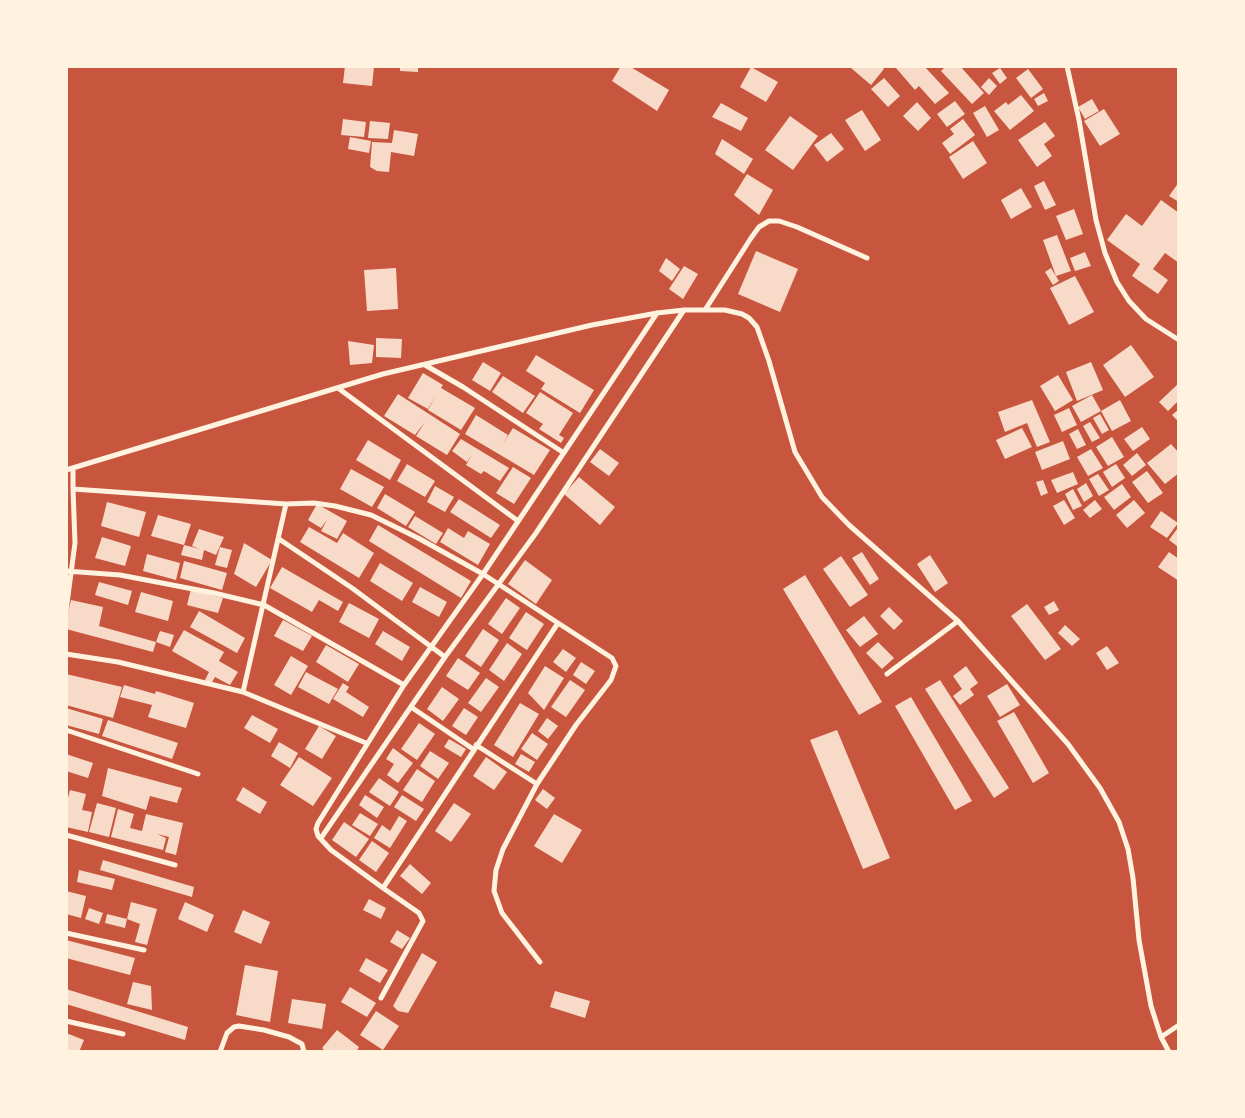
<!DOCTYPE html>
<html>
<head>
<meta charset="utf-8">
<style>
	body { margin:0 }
	#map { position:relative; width:1245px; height:1118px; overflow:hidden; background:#c8553d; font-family:Rubik,sans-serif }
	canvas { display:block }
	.frame { position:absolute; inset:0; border:68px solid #fff3e0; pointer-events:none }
</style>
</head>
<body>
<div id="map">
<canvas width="1245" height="1118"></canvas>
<div class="frame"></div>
</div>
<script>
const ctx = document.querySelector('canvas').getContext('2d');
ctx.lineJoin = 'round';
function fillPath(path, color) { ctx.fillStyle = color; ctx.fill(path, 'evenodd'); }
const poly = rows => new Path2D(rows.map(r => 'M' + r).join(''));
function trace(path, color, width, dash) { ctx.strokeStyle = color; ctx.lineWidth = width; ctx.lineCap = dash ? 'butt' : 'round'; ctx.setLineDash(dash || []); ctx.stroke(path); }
fillPath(poly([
	[345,66,374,67,372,86,343,83],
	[400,66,418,66,418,72,400,71],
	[621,66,629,66,669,90,657,111,612,81],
	[853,66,881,66,884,69,871,85,851,68],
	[898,66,924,66,949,93,935,104,919,86,915,90,896,68],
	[946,66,960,66,984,93,972,104,941,71],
	[751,67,778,82,766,102,740,87],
	[1000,68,1007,78,1000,84,992,73],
	[1028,69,1043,89,1031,98,1016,78],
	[884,78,900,96,888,107,871,89],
	[989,78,997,86,989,95,981,87],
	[1044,93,1048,101,1038,106,1034,99],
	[1021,95,1034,111,1010,130,994,111,1006,102,1008,105],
	[1092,99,1099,111,1085,119,1078,107],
	[955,101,965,114,947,127,937,114],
	[917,102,931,118,918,131,903,116],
	[721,103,748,118,741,131,712,117],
	[985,106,999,130,987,137,973,113],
	[1104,109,1120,134,1100,146,1084,121],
	[862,110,881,140,865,151,845,120],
	[790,116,818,136,793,170,765,150],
	[343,119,366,122,364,137,341,135],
	[963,119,975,135,950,154,942,143,954,134,950,129],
	[370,121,390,123,388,139,368,138],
	[1045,122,1055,136,1044,144,1052,156,1037,167,1018,140],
	[394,130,418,134,414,156,391,152,389,172,377,171,370,167,372,142,392,143],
	[831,133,844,149,827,162,814,145],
	[350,137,371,141,369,153,348,149],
	[722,139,753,159,744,174,715,154],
	[973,141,987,163,963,179,949,157],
	[747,174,773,190,759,215,734,195],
	[1044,181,1056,205,1045,210,1034,186],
	[1179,182,1179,202,1169,196],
	[1021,188,1032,207,1011,219,1001,200],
	[1161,200,1179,213,1179,263,1165,253,1153,269,1168,280,1158,294,1132,276,1140,264,1107,240,1126,214,1142,226],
	[1074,209,1083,234,1066,240,1056,216],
	[1057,235,1071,271,1056,276,1043,240],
	[756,251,798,269,780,312,738,294],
	[1085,252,1091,266,1075,271,1070,258],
	[666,258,680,269,672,281,659,271],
	[684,266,698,274,683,299,669,289],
	[396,268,398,309,367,311,364,270],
	[1051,268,1059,281,1053,285,1045,272],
	[1075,276,1094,312,1069,325,1050,288],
	[376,338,402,339,401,358,376,357],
	[348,341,374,345,372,363,350,365],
	[1131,345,1154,377,1125,397,1103,365],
	[536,355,594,390,580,413,541,389,545,383,526,371],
	[483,362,501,373,490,391,472,380],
	[1091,362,1103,390,1077,401,1066,372],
	[423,373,443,385,441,388,475,408,461,430,428,410,437,394,428,409,408,398],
	[1058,375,1073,400,1055,411,1040,386],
	[503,376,535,396,523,413,492,392],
	[1179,383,1179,400,1168,411,1159,402],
	[540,392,573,413,559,435,564,438,561,443,539,429,543,424,526,413],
	[398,394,460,434,447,455,416,436,425,422,415,435,384,416],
	[1092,395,1101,411,1081,422,1072,406],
	[1032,400,1050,442,1037,447,1027,423,1005,432,998,412],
	[1120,400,1131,421,1112,431,1101,411],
	[1069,408,1077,425,1062,432,1054,415],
	[1179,409,1179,422,1172,415],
	[1100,414,1109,430,1102,434,1093,418],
	[476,415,508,435,502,445,513,428,550,450,534,475,465,434],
	[1090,422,1100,438,1092,442,1083,426],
	[1142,427,1150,439,1133,451,1124,439],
	[1022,428,1032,447,1005,459,996,440],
	[1078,429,1086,445,1077,449,1069,434],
	[1112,437,1124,457,1108,466,1096,447],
	[461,439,509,468,500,481,484,471,481,474,466,465,472,454,467,462,452,451],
	[368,440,401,460,390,480,356,460],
	[1063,441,1070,459,1042,470,1035,452],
	[1171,444,1179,453,1179,473,1165,484,1147,463],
	[600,449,619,463,609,476,590,462],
	[1091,449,1103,468,1088,476,1077,457],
	[1137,453,1146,465,1132,476,1123,465],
	[407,464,435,481,425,497,397,481],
	[1116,464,1125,478,1112,487,1103,472],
	[513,467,531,478,514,504,496,493],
	[351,469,384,487,372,507,340,489],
	[1147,471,1163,493,1148,503,1132,482],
	[1073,472,1078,484,1057,493,1051,480],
	[1098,474,1109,490,1099,496,1089,479],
	[579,477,615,507,600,525,564,494],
	[1043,480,1048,493,1041,496,1036,482],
	[1086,483,1093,496,1084,502,1077,489],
	[1122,484,1131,497,1114,510,1104,497],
	[435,486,454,497,445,512,427,502],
	[1073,489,1082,506,1073,510,1065,494],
	[385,494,415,512,406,526,377,508],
	[459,499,500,525,491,538,450,512],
	[1064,500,1075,518,1064,525,1053,506],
	[1095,500,1102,509,1090,518,1083,510],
	[1134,500,1145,513,1127,528,1116,515],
	[107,502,146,512,139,537,101,526],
	[317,504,347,521,337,539,321,531,327,520,321,528,308,520],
	[1161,511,1178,523,1167,538,1150,527],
	[158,515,191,524,184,545,151,536],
	[415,516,443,533,436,544,408,527],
	[378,525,471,581,461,598,369,541],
	[309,527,337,543,343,533,374,553,359,578,300,542],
	[448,528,464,538,468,531,490,544,478,565,440,542],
	[199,529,224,537,216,555,204,550,202,560,181,555,184,545,200,549,192,546],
	[1177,529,1179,531,1179,543,1177,546,1169,540],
	[102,537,131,546,125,566,95,558],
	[244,543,272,560,256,587,234,574],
	[220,547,232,550,227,568,215,565],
	[862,552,879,579,870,585,852,558],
	[1169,552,1179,559,1179,581,1158,567],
	[147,554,180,563,176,580,143,571],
	[930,555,948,583,935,592,917,564],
	[841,556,868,595,850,607,823,569],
	[525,560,552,580,536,604,508,584],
	[184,561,227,573,222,590,180,578],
	[380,563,413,583,402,601,370,581],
	[282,567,343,602,338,611,319,600,312,612,270,588],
	[805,575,882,702,859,715,783,589],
	[99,582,132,591,128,605,95,595],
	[420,587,447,602,439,617,412,602],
	[191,589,223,598,218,613,187,605],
	[141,592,173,601,168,621,135,612],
	[506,598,520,608,502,634,488,624],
	[71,600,103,607,99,626,156,642,153,652,66,629,66,621],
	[1054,601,1059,610,1049,615,1044,607],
	[349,603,379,619,369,638,339,622],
	[1027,604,1061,649,1045,660,1011,616],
	[889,607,903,621,894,630,880,616],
	[199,611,245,638,237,653,190,627],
	[526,612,544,624,527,650,509,638],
	[864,616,878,634,860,647,846,630],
	[283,620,312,636,303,651,274,636],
	[1065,625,1080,639,1072,646,1058,633],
	[483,629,499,640,481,667,465,656],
	[184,630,224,652,219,661,238,672,230,685,215,677,211,684,205,680,209,672,172,651],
	[160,631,174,635,170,647,156,642],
	[383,631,410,647,402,661,375,644],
	[878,642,894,658,882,669,866,653],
	[507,643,522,654,504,681,489,670],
	[326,645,359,664,348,682,316,662],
	[1107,646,1119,663,1107,670,1096,653],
	[563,649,576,658,566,672,553,662],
	[291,656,308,666,291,695,274,685],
	[458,658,480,673,468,690,446,676],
	[581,662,595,671,586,684,573,675],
	[545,666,564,678,544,710,528,693],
	[966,666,978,683,970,689,974,695,960,705,953,696,962,689,953,676],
	[306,672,338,689,329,704,298,687],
	[66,674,122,687,113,718,66,705],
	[486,678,499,687,481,712,468,703],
	[570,680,585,690,566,717,551,707],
	[940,680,1009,788,994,798,925,689],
	[343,683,349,687,346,692,369,707,363,717,333,699],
	[1007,684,1020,705,1000,717,987,696],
	[124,685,155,694,156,691,194,703,186,728,148,717,152,705,120,697],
	[442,687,459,699,443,721,427,709],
	[911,697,972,801,955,810,895,706],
	[520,703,539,714,513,757,494,745],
	[66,708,103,719,99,734,66,725],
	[464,708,478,717,466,735,452,726],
	[1014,712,1049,773,1033,783,997,721],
	[252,715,278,729,270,743,244,728],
	[547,718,558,726,548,739,538,731],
	[108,720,178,743,172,759,102,736],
	[419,723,435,734,417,760,401,749],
	[319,726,336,736,322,759,305,749],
	[837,730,890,858,863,869,810,740],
	[532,733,548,744,537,760,521,749],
	[449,739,466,749,461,757,444,747],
	[279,742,298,753,290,768,271,756],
	[393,748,413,763,398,783,387,775,394,764,386,759],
	[430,751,449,763,438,779,420,766],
	[66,754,93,763,88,778,66,771],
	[521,754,535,762,529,772,515,764],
	[299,757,332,778,313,806,280,785],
	[486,757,507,772,494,790,473,776],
	[108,768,182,788,177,803,150,796,146,810,102,796],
	[417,769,435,781,422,802,403,790],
	[379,778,399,792,390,806,369,792],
	[243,787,267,802,260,814,236,800],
	[543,789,555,798,547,809,535,800],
	[70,790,86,794,82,810,92,812,88,832,66,827,66,806],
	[365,795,384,807,377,818,359,805],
	[402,795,424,809,416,821,394,807],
	[97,803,116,808,109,837,89,832],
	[454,803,471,814,451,842,435,831],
	[118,809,134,814,130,828,142,831,146,814,183,823,176,855,165,852,169,837,157,834,166,838,163,850,111,837],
	[360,813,378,824,370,836,352,825],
	[554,814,582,830,562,863,534,846],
	[399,816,407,821,390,848,374,838,382,825,390,831],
	[344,822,369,839,356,857,332,840],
	[372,841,389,853,376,872,359,860],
	[103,860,194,887,192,897,100,870],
	[410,864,431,883,422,894,400,876],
	[79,870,115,879,112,890,77,882],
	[66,891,86,896,81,918,66,914],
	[369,899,386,908,381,919,363,910],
	[131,902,157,909,147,945,135,942,140,924,127,919],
	[185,902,214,915,207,932,178,919],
	[89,908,103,913,99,924,85,919],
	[243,910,270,922,261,944,234,932],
	[107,914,127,919,125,928,105,923],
	[397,930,410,938,402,949,390,942],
	[66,940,135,958,130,975,66,958],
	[422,953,437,962,408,1013,398,1011,393,1006],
	[366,958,388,970,380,983,359,971],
	[245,965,278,971,270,1022,236,1015],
	[133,982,151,986,152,1010,127,1004],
	[350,987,376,1003,367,1017,341,1002],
	[66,989,188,1027,185,1040,66,1004],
	[555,991,590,1001,585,1018,550,1007],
	[292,999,326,1004,322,1029,288,1023],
	[376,1011,399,1026,383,1050,360,1035],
	[337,1030,359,1047,356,1052,326,1052,322,1048],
	[66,1033,84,1040,79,1052,66,1052]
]), '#f7dbc8');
trace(poly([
	[1067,66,1079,120,1096,220,1105,253,1117,282,1129,301,1146,319,1179,340],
	[705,310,751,238,759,227,769,221,779,221,797,227,867,258],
	[425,365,463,387,564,453],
	[338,388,518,521],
	[73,469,73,489,286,504,314,503,335,506,371,515,418,538,483,574,558,623,383,888,331,850,318,836,316,829,318,823,404,685,483,574,657,313],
	[66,470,383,374,592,325,657,313,684,310,725,310,742,314,749,318,757,327,769,361,795,452,822,497,849,525,958,621,1068,744,1100,788,1119,822,1128,849,1133,878,1139,940,1151,1006,1161,1037,1169,1052],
	[279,539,352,588,445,657],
	[66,571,120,575,214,593,264,605,404,685],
	[66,611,75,543,73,489],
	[66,654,118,662,243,692,366,743],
	[887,674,958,621],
	[243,692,286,504],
	[411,707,473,749],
	[66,730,198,774],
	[476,745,537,784],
	[66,835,175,865],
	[321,838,445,657,536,533,684,310],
	[66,933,144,950],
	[540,962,502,913,494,891,496,870,503,849,537,784,576,725,611,680,616,666,612,658,558,623],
	[381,998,423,921,419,913,383,888],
	[66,1021,123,1034],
	[1161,1037,1179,1025],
	[220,1052,227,1033,234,1027,239,1026,264,1030,289,1037,302,1044,304,1052]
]), '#fff3e0', 5);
</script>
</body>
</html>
